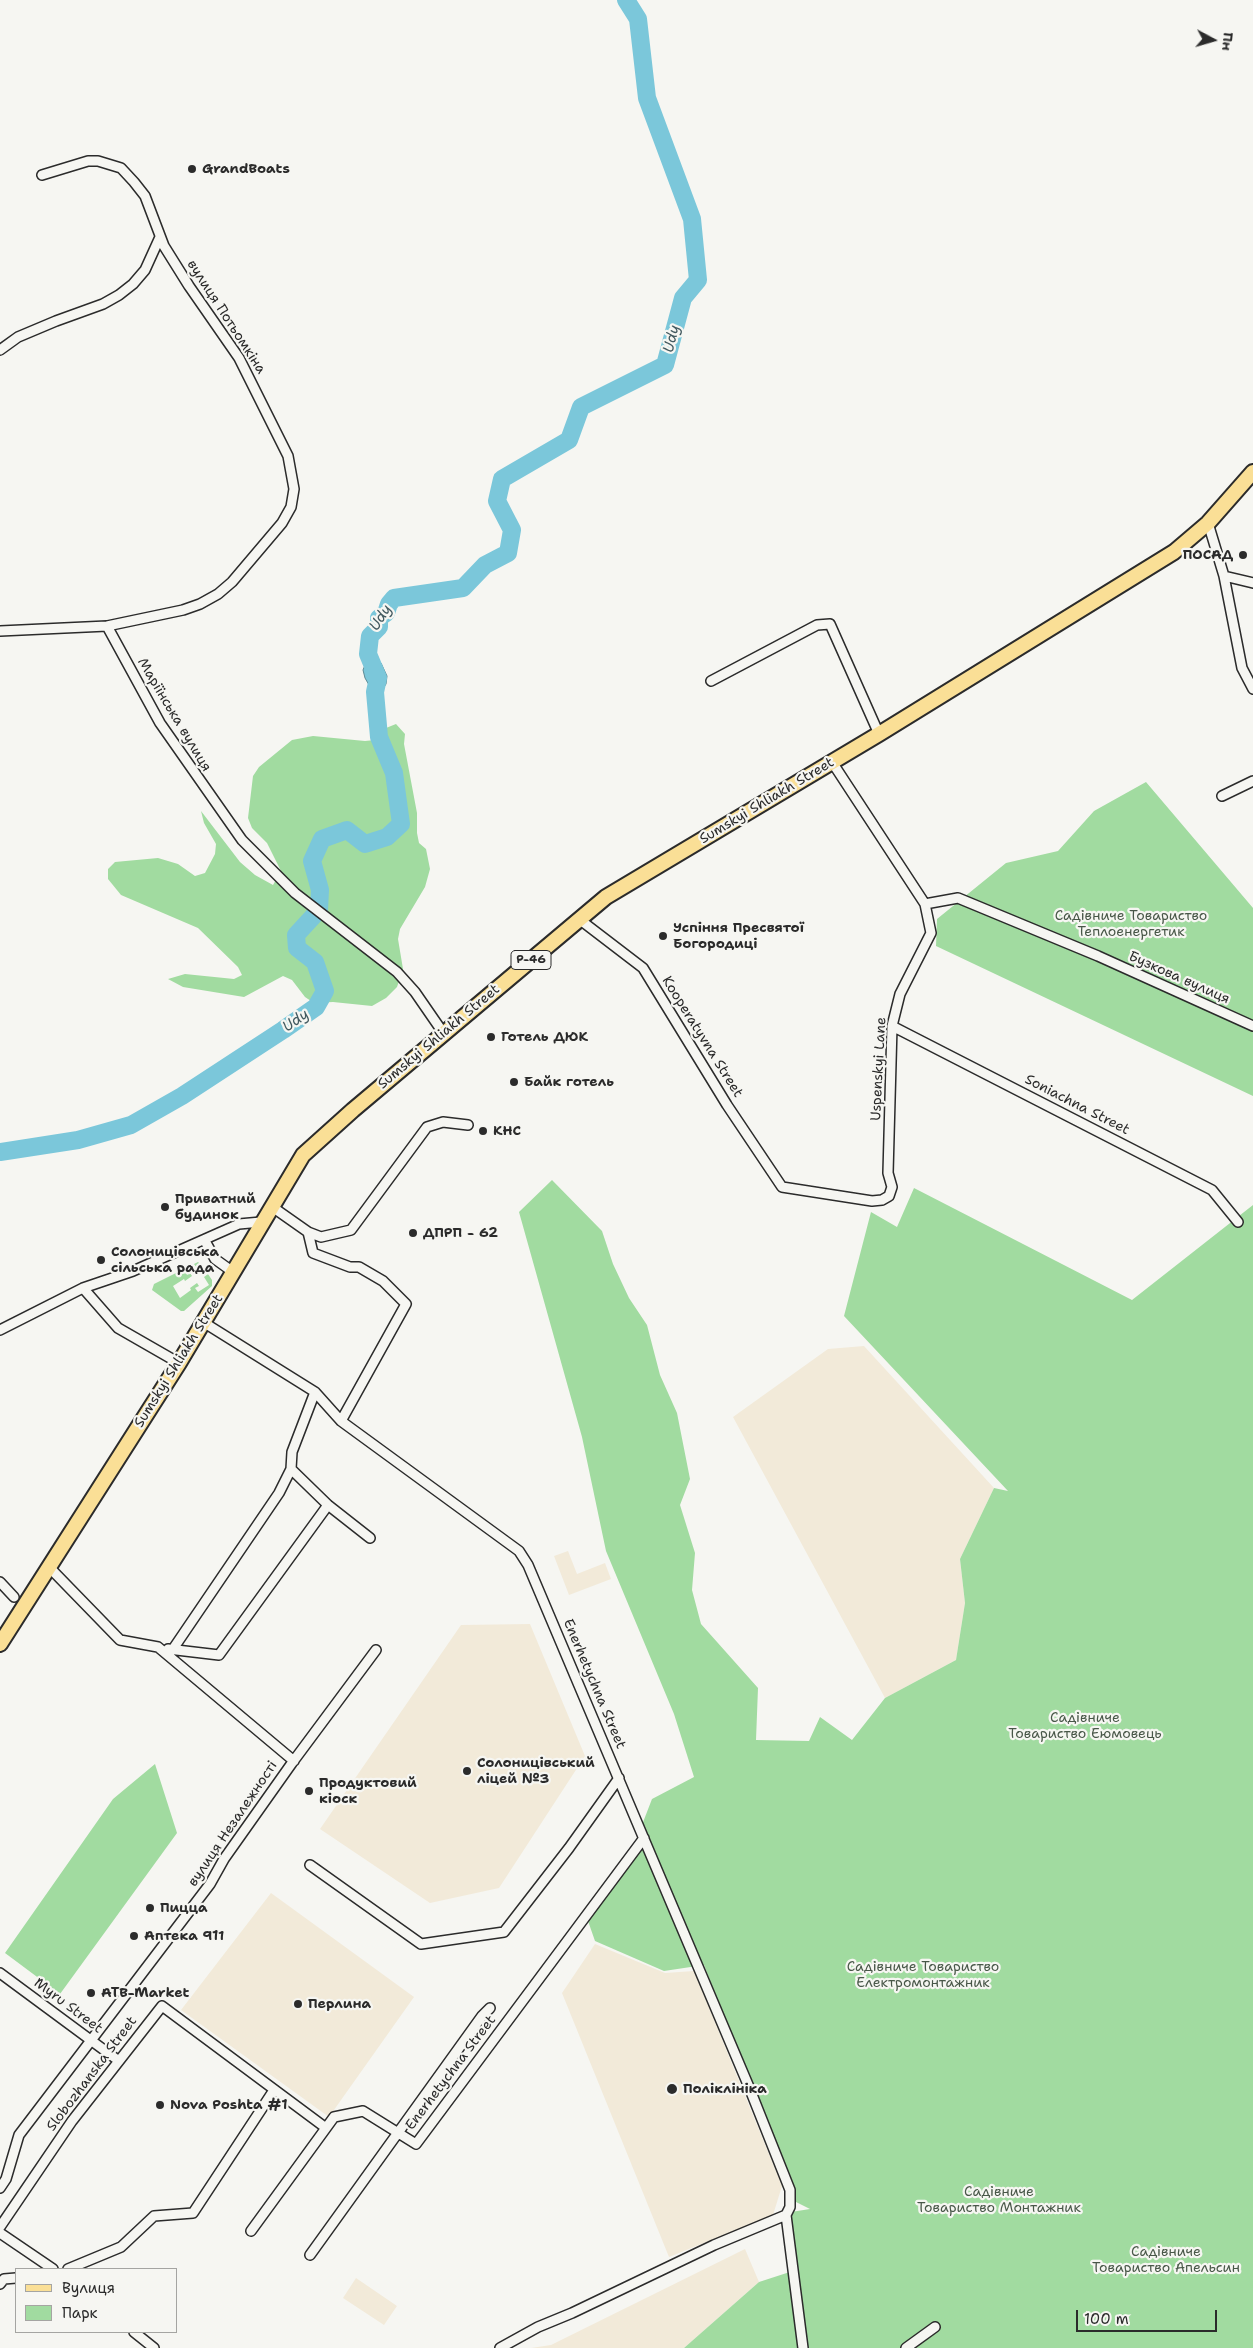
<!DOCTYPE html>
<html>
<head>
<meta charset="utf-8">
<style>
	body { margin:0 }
	#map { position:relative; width:1253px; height:2348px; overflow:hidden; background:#f6f6f2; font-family:"Shantell Sans",sans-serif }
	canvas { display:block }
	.legend { position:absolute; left:15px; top:2268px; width:162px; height:65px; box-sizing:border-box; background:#f6f6f2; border:1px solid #a5a5a2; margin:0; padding:6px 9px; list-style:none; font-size:15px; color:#2b2b2b }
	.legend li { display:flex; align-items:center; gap:10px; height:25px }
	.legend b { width:25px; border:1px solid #a5a5a2 }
	.north { position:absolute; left:1188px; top:15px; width:50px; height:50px; -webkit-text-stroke:4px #f6f6f2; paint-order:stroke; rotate:96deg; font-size:14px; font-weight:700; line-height:20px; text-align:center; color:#2b2b2b }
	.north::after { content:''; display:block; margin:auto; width:18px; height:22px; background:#2b2b2b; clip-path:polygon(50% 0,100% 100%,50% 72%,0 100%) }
	.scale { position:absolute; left:1076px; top:2310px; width:141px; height:22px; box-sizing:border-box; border:2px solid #2b2b2b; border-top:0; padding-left:6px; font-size:15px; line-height:18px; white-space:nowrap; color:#2b2b2b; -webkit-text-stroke:4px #f6f6f2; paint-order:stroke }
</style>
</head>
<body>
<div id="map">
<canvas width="1253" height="2348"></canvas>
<ul class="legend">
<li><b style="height:6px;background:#fadf96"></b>Вулиця</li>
<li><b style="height:14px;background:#a1dba0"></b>Парк</li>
</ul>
<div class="north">Пн</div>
<div class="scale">100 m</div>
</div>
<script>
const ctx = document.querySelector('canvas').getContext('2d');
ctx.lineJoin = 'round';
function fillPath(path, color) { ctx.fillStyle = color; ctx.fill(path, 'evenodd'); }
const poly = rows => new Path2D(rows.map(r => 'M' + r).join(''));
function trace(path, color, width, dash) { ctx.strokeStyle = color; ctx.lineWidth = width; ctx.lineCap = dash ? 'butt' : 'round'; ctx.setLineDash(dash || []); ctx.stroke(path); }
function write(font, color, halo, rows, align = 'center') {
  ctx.font = font + ' "Shantell Sans",sans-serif'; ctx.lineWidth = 4.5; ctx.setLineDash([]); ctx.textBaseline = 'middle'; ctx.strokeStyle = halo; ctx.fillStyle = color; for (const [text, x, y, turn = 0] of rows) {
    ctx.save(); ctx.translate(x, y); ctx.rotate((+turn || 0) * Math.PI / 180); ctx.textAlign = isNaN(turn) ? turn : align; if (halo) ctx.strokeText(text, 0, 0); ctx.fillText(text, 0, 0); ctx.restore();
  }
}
fillPath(poly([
	[864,1346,994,1488,960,1559,965,1603,956,1660,885,1698,733,1417,828,1349],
	[568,1551,577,1574,605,1563,611,1579,569,1595,554,1556],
	[530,1624,585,1756,499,1888,430,1903,320,1829,461,1625],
	[271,1893,414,1997,329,2117,181,2010],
	[595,1944,665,1973,694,1971,782,2186,773,2215,669,2257,562,1993],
	[745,2249,759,2282,684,2348,531,2348,551,2345],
	[356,2278,397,2306,384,2325,343,2298]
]), '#f2ead9');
fillPath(poly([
	[396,724,405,734,404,744,417,813,417,833,419,843,426,849,430,869,425,887,400,929,398,939,403,969,397,987,386,998,372,1006,333,1002,314,1003,305,997,292,980,283,976,244,997,183,987,168,979,185,974,234,979,242,975,238,967,198,928,121,895,108,879,108,869,115,862,158,858,178,864,195,876,205,873,215,854,216,844,204,823,201,811,240,862,255,875,273,885,281,871,267,843,252,828,248,818,253,776,259,767,292,740,313,736,365,741,375,740,386,728],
	[1146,782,1253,908,1253,1096,936,946,937,919,1006,863,1058,851,1094,811],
	[552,1180,602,1231,613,1264,629,1298,647,1325,660,1375,677,1413,690,1479,680,1505,695,1553,692,1590,701,1624,758,1688,756,1740,809,1741,820,1717,852,1740,885,1698,956,1660,965,1603,960,1559,994,1488,1008,1491,844,1316,871,1212,897,1227,914,1188,1132,1300,1253,1205,1253,2348,684,2348,759,2282,799,2269,792,2266,791,2212,810,2209,796,2202,704,1965,664,1971,595,1941,588,1921,628,1861,652,1799,694,1777,674,1714,606,1551,582,1437,519,1212],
	[198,1262,204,1268,199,1271,194,1264,185,1271,187,1275,190,1273,192,1276,185,1281,184,1279,173,1286,180,1298,191,1290,190,1288,197,1283,199,1286,195,1288,198,1292,209,1285,204,1277,208,1274,212,1280,212,1286,184,1311,181,1311,152,1290,154,1284],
	[155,1764,177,1833,60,1994,5,1953,113,1799]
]), '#a1dba0');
const water = poly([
	[376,659,381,663,387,676,386,684,381,692,375,692,369,685,365,678,363,670,367,660,376,659]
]);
fillPath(water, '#7bc7da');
trace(water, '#5b8994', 1);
trace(poly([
	[0,1152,78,1140,131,1125,182,1096,283,1030,316,1007,325,991,315,962,297,948,296,935,319,910,320,890,312,861,322,839,347,830,365,844,387,837,401,824,394,773,379,737,375,692,378,678,368,654,370,636,379,627,379,618,386,613,389,604,394,598,463,588,485,565,508,553,512,530,497,501,502,479,569,440,581,407,665,365,683,298,698,280,692,219,647,98,638,19,626,0]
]), '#7bc7da', 18);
const street = poly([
	[0,350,18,337,56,321,103,304,119,295,133,284,145,270,160,237],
	[1208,523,1224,576,1242,668,1253,689],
	[1224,576,1253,583],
	[107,626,160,723,242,840,295,893,397,972,415,992,444,1034],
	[0,631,107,626,183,610,200,604,218,594,232,582,282,523,291,507,294,489,288,456,239,358,189,286,164,246,145,196,134,182,121,168,98,161,88,161,42,175],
	[711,681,817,625,830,624,879,734],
	[1222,796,1253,781],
	[925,904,958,898,1098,956,1253,1026],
	[579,919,643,968,727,1105,782,1187,872,1201,882,1200,889,1196,892,1187,888,1173,892,1026,900,994,931,933,925,904,832,762],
	[892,1026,1212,1190,1238,1222],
	[271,1206,308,1232,321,1237,351,1230,427,1127,443,1122,468,1125],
	[308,1232,313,1253,350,1267,359,1267,383,1281,406,1304,341,1421],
	[205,1241,215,1259,233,1272],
	[83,1288,118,1328,179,1363],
	[203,1322,315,1392,341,1421,519,1551,528,1565,749,2087,790,2190,790,2207,786,2215,803,2348],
	[0,1330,83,1288,133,1271,239,1224,261,1222],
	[291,1469,328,1505,370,1538],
	[49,1567,120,1640,158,1647,294,1761],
	[0,1582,14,1597],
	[168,1649,219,1655,328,1505],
	[173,1649,279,1493,291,1469,292,1452,315,1392],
	[310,1865,421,1944,504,1932,569,1848,619,1778],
	[0,1973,119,2061],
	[0,2188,6,2179,19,2135,210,1884,224,1859,292,1763,376,1650],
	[0,2227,72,2121,162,2006,326,2128,334,2117,363,2111,416,2144,644,1838],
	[251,2231,326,2128],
	[0,2233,53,2269],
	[310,2255,482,2016,490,2008],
	[68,2269,121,2247,154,2216,193,2213,274,2090],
	[0,2284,4,2279,16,2278],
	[134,2332,154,2348],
	[500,2348,538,2327,572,2313,714,2245,786,2215],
	[906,2348,935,2327]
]);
const primary = poly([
	[0,1644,179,1363,303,1155,353,1110,606,897,879,734,1174,552,1208,523,1253,472]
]);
trace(street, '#2b2b2b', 12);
trace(primary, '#2b2b2b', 18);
trace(street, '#f6f6f2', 9);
trace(primary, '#fadf96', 14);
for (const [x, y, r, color] of [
	[192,169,5,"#2b2b2b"],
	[1243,555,5,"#2b2b2b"],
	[663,936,5,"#2b2b2b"],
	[491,1037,5,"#2b2b2b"],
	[514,1082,5,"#2b2b2b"],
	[483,1131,5,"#2b2b2b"],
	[165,1207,5,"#2b2b2b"],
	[413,1233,5,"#2b2b2b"],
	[101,1260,5,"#2b2b2b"],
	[467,1771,5,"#2b2b2b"],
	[309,1791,5,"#2b2b2b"],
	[150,1908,5,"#2b2b2b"],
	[134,1936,5,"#2b2b2b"],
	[91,1993,5,"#2b2b2b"],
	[298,2004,5,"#2b2b2b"],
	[672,2089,6,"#2b2b2b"],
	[160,2105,5,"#2b2b2b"]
]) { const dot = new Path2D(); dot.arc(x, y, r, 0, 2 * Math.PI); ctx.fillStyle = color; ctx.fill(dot); trace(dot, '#f6f6f2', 2); }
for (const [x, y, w] of [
	[531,960,40]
]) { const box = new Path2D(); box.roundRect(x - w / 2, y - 9.5, w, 19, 4); ctx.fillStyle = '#f6f6f2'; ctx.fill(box); trace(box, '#2b2b2b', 1); }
write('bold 12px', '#2b2b2b', null, [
	["Р-46",531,960]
]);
write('bold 14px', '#2b2b2b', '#f6f6f2', [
	["GrandBoats",202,169],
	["ПОСАД",1233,555,"right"],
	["Успіння Пресвятої",673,928],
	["Богородиці",673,944],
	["Готель ДЮК",501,1037],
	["Байк готель",524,1082],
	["КНС",493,1131],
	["Приватний",175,1199],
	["будинок",175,1215],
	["ДПРП - 62",423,1233],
	["Солоницівська",111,1252],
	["сільська рада",111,1268],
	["Солоницівський",477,1763],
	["ліцей №3",477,1779],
	["Продуктовий",319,1783],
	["кіоск",319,1799],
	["Пицца",160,1908],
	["Аптека 911",144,1936],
	["ATB-Market",101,1993],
	["Перлина",308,2004],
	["Поліклініка",683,2089],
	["Nova Poshta #1",170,2105]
], 'left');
write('14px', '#2b2b2b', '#f6f6f2', [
	["вулиця Потьомкіна",226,317,57],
	["Маріїнська вулиця",174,715,59],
	["Sumskyi Shliakh Street",767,801,-31],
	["Бузкова вулиця",1179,978,24],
	["Sumskyi Shliakh Street",439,1037,-40],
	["Kooperatyvna Street",702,1037,58],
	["Uspenskyi Lane",879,1069,-87],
	["Soniachna Street",1077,1105,27],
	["Sumskyi Shliakh Street",179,1361,-58],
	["Enerhetychna Street",594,1684,67],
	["вулиця Незалежності",233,1824,-56],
	["Myru Street",68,2006,37],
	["Enerhetychna Street",451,2073,-53],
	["Slobozhanska Street",92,2074,-53]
]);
write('14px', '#485748', '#f6f6f2', [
	["Садівниче Товариство",1131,916],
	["Теплоенергетик",1131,932],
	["Садівниче",1085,1718],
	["Товариство Еюмовець",1085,1734],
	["Садівниче Товариство",923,1967],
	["Електромонтажник",923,1983],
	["Садівниче",999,2192],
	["Товариство Монтажник",999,2208],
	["Садівниче",1166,2252],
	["Товариство Апельсин",1166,2268]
]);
write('italic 15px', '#435a60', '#f6f6f2', [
	["Udy",672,339,-75],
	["Udy",381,618,-57],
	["Udy",296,1021,-35]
]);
</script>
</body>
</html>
